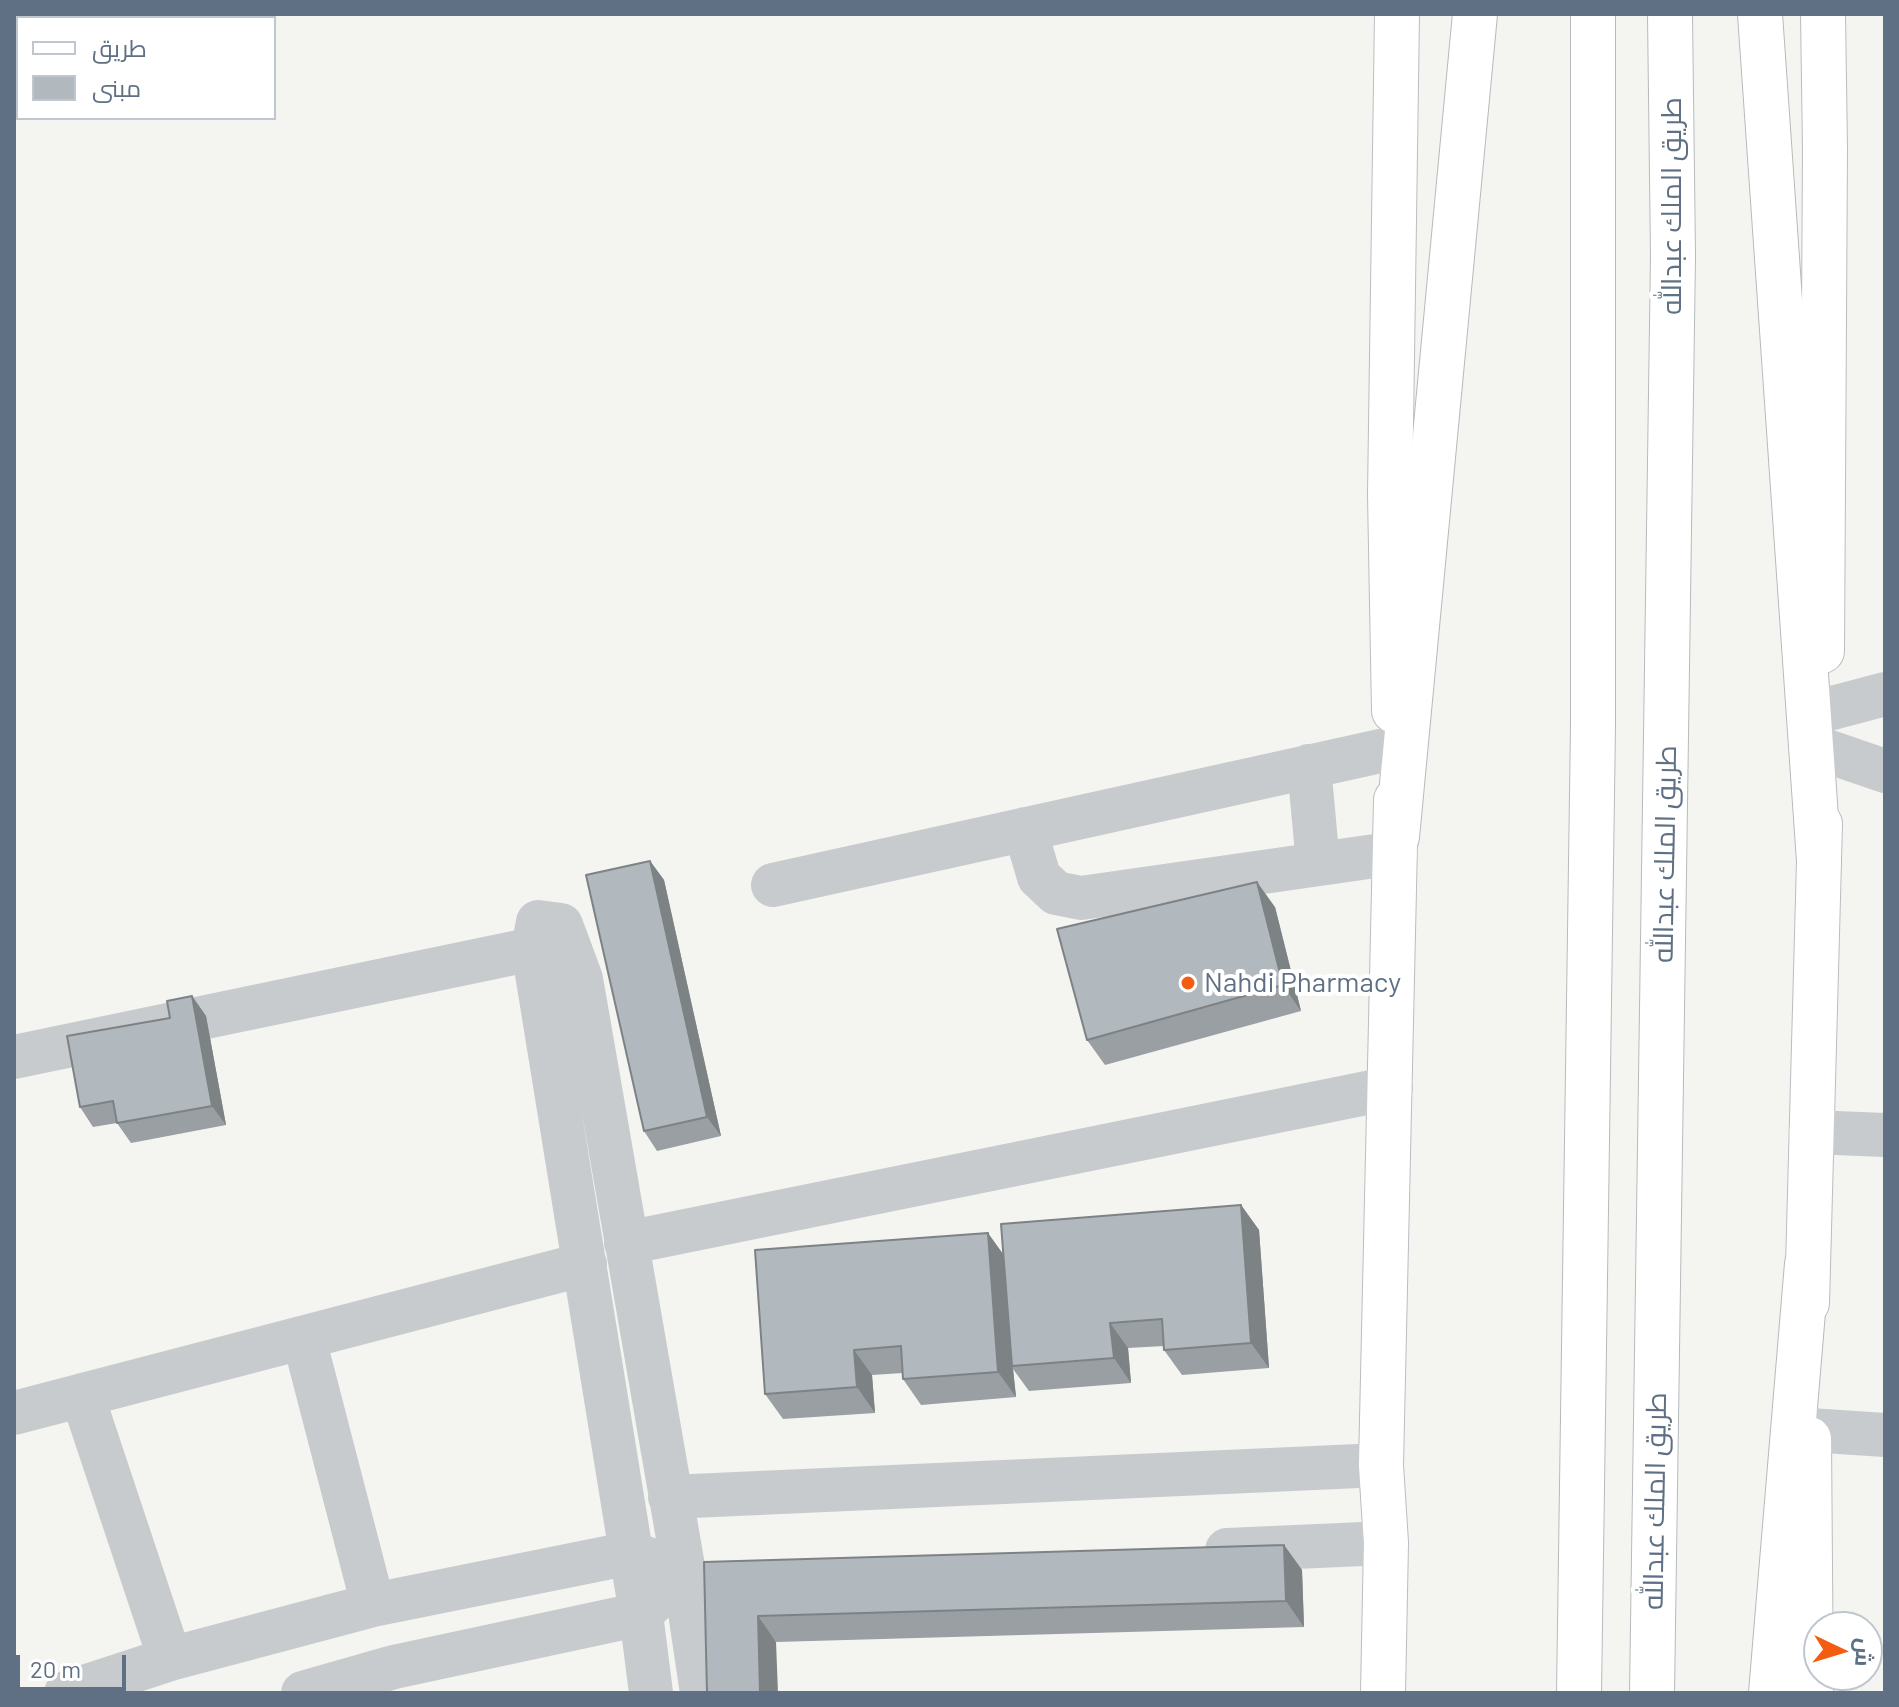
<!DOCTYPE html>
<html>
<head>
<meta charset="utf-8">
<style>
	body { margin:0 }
	#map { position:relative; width:1899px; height:1707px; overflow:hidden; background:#f4f5f0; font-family:Barlow,Cairo,sans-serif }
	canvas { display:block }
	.frame { position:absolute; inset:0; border:16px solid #607084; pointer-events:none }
	.legend { position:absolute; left:16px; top:16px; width:260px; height:104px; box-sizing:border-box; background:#fff; border:2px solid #bfc6ce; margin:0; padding:10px 14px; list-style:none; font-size:24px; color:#607084 }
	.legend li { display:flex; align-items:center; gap:16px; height:40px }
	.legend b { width:40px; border:2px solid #bfc6ce }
	.north { position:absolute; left:1803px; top:1611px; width:80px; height:80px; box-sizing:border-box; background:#fff; border:2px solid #bfc6ce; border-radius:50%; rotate:94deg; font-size:22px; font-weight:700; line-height:32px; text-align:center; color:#607084 }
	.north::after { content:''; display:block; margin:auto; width:28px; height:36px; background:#f45d11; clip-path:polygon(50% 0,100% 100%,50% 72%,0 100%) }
	.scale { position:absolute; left:16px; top:1655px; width:110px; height:36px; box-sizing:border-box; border:4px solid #607084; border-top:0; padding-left:10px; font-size:24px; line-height:28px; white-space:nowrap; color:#607084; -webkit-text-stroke:6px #fff; paint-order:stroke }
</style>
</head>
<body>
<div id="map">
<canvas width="1899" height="1707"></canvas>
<div class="frame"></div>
<ul class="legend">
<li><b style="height:10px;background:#fff"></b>طريق</li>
<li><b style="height:22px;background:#b2b9be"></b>مبنى</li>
</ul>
<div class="north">ش</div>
<div class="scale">20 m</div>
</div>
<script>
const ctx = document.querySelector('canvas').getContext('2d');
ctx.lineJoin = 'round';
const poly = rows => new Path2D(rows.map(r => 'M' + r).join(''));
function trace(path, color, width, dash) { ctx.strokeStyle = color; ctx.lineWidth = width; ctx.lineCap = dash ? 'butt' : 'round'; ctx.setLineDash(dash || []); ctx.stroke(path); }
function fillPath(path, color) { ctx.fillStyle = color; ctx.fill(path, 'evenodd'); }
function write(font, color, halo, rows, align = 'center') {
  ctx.font = font + ' Barlow,Cairo,sans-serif'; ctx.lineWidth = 8; ctx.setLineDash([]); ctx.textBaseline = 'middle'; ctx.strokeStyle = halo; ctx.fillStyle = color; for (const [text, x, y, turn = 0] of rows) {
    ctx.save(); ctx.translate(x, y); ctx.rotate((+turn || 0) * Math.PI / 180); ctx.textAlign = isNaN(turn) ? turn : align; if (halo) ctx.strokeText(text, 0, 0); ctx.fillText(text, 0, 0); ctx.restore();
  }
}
const major = poly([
	[1822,651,1825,149,1823,14],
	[1394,711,1390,494,1397,14],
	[1807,1303,1820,824],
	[1809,1439,1811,1693],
	[1383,1693,1386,1543,1381,1465,1396,800]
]);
const highway = poly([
	[1760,14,1819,861],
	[1397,837,1475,14],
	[1579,1693,1593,725,1593,14],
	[1652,1693,1673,256,1670,14],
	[1771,1693,1807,1264]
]);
trace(major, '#babdc1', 46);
trace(highway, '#b7babd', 46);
trace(poly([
	[1821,711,1885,694],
	[1821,749,1885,771],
	[1309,766,1318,864],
	[1025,829,1039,877,1056,893,1081,898,1396,853],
	[773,885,1394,748],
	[14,1057,533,949],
	[1811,1132,1885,1135],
	[626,1243,1391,1088],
	[304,1339,373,1605],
	[82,1395,170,1659],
	[14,1413,585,1264],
	[1809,1430,1885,1435],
	[670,1497,1381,1465],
	[1227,1550,1386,1543],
	[66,1693,170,1659,373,1605,631,1553,660,1563],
	[303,1693,394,1667,641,1614,662,1593],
	[651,1693,641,1614,533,949,538,922,561,925,581,979,684,1572,702,1693]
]), '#c8cbce', 44);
trace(major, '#fff', 44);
trace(highway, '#fff', 44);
fillPath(poly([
	[650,861,664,880,721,1136,657,1151,644,1131],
	[1275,907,1301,1011,1105,1065,1087,1040],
	[192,996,206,1016,226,1125,131,1143,117,1123,93,1127,80,1107],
	[1241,1205,1259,1230,1269,1368,1182,1375,1164,1350,1164,1346,1128,1348,1131,1383,1029,1391,1013,1369,1016,1397,921,1405,903,1379,903,1373,872,1375,875,1413,783,1419,765,1394,1003,1255],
	[1284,1545,1302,1570,1304,1627,776,1642,704,1562]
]), '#999fa3');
fillPath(poly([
	[650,861,664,880,721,1136,707,1117],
	[1257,882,1275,907,1301,1011,1283,985],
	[192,996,206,1016,226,1125,212,1106],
	[1241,1205,1259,1230,1269,1368,1251,1343],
	[988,1233,1006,1258,1012,1366,1013,1369,1016,1397,998,1372],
	[1110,1323,1128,1348,1131,1383,1114,1358],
	[854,1350,872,1375,875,1413,857,1387],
	[1284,1545,1302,1570,1304,1627,1286,1601],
	[758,1616,776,1642,778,1693,760,1693]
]), '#7d8285');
const building = poly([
	[650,861,707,1117,644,1131,586,875,650,861],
	[1257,882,1283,985,1087,1040,1057,929,1257,882],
	[192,996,212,1106,117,1123,113,1101,80,1107,67,1036,170,1018,167,1001,192,996],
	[1241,1205,1251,1343,1164,1350,1162,1319,1110,1323,1114,1358,1012,1366,1001,1224,1241,1205],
	[988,1233,998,1372,903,1379,901,1346,854,1350,857,1387,765,1394,755,1250,988,1233],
	[1284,1545,1286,1601,758,1616,760,1693,707,1693,704,1562,1284,1545]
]);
fillPath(building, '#b2b9be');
trace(building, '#7d8285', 2);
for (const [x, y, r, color] of [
	[1188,983,8,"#f45d11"]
]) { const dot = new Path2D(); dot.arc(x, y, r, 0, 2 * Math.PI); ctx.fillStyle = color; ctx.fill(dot); trace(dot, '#fff', 3); }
write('28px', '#607084', '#fff', [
	["طريق الملك عبدالله",1672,206,-90],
	["طريق الملك عبدالله",1665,854,-89],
	["طريق الملك عبدالله",1655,1501,-89]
]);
write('28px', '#607084', '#fff', [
	["Nahdi Pharmacy",1204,983]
], 'left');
</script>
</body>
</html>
